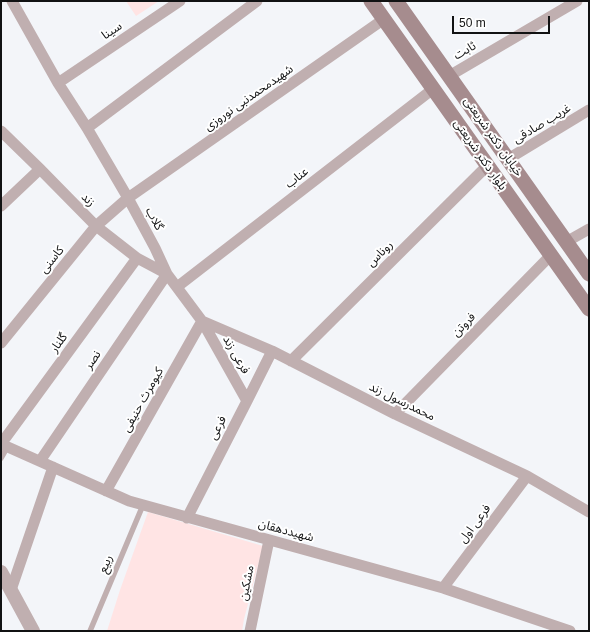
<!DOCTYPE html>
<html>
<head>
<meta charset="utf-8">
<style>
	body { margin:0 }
	#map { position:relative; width:590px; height:632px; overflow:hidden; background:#f3f5f9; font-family:Arial,sans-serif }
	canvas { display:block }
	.frame { position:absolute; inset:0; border:2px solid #111213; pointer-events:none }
	.scale { position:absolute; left:452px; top:16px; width:98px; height:18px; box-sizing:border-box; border:2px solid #111213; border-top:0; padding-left:5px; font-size:12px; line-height:14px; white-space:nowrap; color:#111213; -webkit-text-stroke:3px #fff; paint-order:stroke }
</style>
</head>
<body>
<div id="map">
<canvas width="590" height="632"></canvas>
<div class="frame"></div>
<div class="scale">50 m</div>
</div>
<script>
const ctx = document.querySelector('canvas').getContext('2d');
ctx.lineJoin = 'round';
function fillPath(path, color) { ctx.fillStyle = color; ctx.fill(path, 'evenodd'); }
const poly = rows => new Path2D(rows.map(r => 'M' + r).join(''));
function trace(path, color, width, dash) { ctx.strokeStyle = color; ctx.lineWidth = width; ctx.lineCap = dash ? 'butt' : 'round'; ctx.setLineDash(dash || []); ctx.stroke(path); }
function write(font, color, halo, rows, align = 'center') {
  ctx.font = font + ' Arial,"Noto Sans Arabic",sans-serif'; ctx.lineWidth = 4; ctx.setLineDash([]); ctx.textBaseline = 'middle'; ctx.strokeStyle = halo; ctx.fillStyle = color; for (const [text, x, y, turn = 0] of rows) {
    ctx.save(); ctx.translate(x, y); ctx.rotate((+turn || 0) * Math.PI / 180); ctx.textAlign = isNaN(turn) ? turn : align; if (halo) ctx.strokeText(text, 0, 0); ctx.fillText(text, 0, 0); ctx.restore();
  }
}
fillPath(poly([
	[126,1,159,1,136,16],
	[148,512,263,546,244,619,242,631,107,631,120,590]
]), '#ffe4e4');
trace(poly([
	[1,458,8,446],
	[90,631,143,505]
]), '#c0afb0', 5.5);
trace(poly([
	[12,1,58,83,87,128,128,198,155,248,167,274,202,321,247,401],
	[449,76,577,1],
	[58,83,180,1],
	[87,128,257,1],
	[1,131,40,169,96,226,137,258,167,274],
	[508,159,589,110],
	[1,206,40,169],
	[566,242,589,229],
	[177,287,433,89],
	[202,321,272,351,395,414,527,476,589,512],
	[1,343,96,226,128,198,384,19],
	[291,361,487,166],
	[395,414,551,255],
	[1,444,129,501,443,588,570,631],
	[1,444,137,258],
	[40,461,167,274],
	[106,491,202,321],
	[187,518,247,401,272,351],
	[443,588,527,476],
	[11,590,53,467],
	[250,631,269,540]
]), '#c0afb0', 11);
trace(poly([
	[1,572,33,631]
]), '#c0afb0', 14);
trace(poly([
	[371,1,589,309],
	[396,1,589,274]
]), '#a68c8e', 15);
write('12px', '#111213', '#fff', [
	["سینا",112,31,-34],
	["ثابت",465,51,-30],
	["شهیدمحمدنبی نوروزی",249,98,-35],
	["غریب صادقی",542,124,-31],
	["خیابان دکتر شریعتی",493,137,55],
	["بلوار دکتر شریعتی",480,155,55],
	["عناب",297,178,-38],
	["زند",88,200,46],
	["گلاب",154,219,62],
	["روناس",380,254,-45],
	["کاسنی",52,260,-51],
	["فروتن",464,325,-46],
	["گلنار",59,343,-54],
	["فرعی زند",236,355,60],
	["نصر",93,360,-56],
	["کیومرث حنیفی",143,400,-61],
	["محمدرسول زند",402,402,26],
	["فرعی",218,428,-63],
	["فرعی اول",475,524,-53],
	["شهیددهقان",286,531,15],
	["ربیع",106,564,-67],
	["مشکین",247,583,-79]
]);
</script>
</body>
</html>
